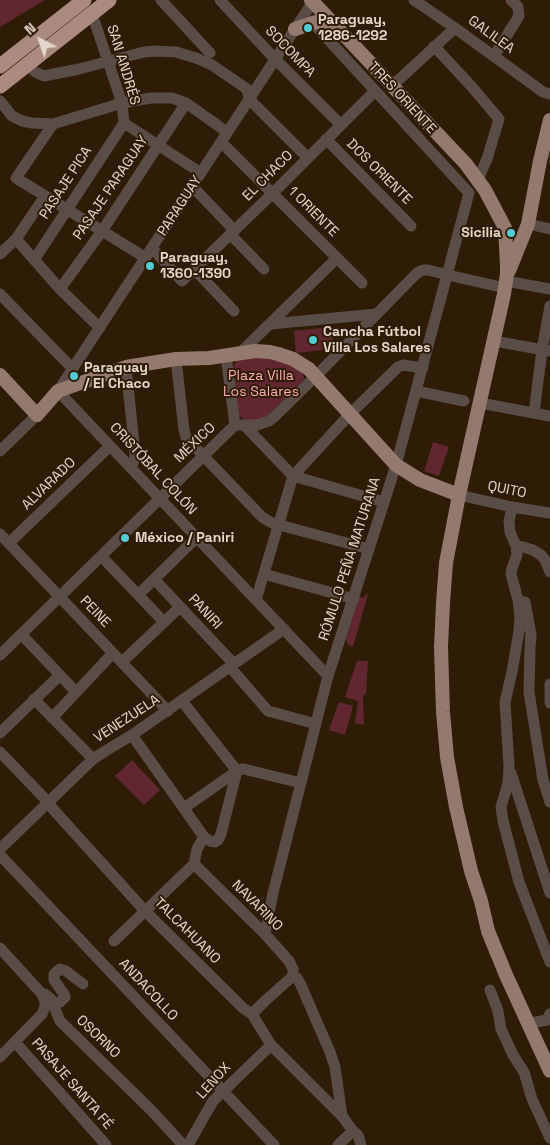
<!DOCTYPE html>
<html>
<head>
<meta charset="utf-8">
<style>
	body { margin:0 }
	#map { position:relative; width:550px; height:1145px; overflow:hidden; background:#2e1c07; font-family:"Space Grotesk",sans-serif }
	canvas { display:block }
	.north { position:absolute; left:15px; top:15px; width:50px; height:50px; -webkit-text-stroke:4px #2e1c07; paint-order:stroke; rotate:319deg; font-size:14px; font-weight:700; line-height:20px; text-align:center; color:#e4d7cb }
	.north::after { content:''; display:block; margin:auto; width:18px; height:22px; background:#e4d7cb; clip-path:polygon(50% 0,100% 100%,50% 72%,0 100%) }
</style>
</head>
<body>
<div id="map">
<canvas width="550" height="1145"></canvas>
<div class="north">N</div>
</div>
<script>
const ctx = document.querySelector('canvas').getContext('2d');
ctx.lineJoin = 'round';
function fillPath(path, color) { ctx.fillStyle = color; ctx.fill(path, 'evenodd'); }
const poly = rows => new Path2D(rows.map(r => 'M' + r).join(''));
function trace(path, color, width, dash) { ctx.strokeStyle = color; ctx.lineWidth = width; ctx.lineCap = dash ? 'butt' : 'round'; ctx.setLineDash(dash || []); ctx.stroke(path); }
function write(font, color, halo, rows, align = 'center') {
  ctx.font = font + ' "Space Grotesk",sans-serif'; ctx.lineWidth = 4; ctx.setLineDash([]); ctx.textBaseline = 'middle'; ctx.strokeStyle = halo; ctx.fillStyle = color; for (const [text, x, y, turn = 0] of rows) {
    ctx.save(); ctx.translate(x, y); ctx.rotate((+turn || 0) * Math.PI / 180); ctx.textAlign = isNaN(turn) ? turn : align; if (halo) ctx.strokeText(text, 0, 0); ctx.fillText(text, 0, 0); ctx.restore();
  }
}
fillPath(poly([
	[0,0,45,0,0,27],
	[331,327,334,349,296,353,294,331],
	[261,357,283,361,303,372,304,379,268,415,257,420,244,420,239,415,233,367,237,360],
	[433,442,449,447,439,476,424,471],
	[366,594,368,594,353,647,348,645,346,639,359,597,364,598],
	[357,661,368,661,366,694,363,696,364,725,355,723,358,701,345,697],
	[339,702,353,706,345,735,329,730],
	[132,760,160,790,144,805,115,776]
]), '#602730');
trace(poly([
	[161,0,210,53],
	[220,0,275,59,340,124],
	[314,0,58,391,328,676],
	[414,0,455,28,543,92,550,94],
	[92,14,122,103,124,123,201,173],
	[434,46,472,87,499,119,487,159,478,179],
	[494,56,519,16,518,7,511,0],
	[28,64,35,72,44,76,79,69,144,52,155,51,176,52,196,58,212,65,247,89,249,99,308,158],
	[392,86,455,28],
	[0,101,12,116,22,121,32,123,53,124,122,103,151,98,172,98,186,103,227,132],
	[53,124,16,178,146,258],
	[326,139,411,226],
	[221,142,362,283],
	[192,186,234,230],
	[528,224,550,229],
	[230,234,264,269],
	[16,239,60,289,100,328],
	[152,248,182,281,273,193,375,91],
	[0,254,16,239,45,196],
	[34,260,124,123],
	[194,269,234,311],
	[506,281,550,289],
	[60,289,102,231,186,103],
	[0,294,73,369],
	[270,324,377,314],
	[494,341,550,351],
	[240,353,337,258],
	[226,356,235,425],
	[176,359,184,430,186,437,192,444,262,517,272,523,369,549],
	[126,367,135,453,135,458,131,468],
	[416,391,464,401],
	[480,403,550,416],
	[534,413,542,350,550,306],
	[244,425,293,476,384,502],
	[0,451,37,415],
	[459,495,512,507,550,513],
	[512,507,509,521,510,532,516,546,517,555,512,568,511,574,518,600,520,616,519,631,512,672,505,702,509,766,508,783,501,807,503,821,519,882,550,962],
	[0,534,168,711],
	[9,543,110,446],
	[516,546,523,547,533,550,541,555,545,560,550,572],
	[101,556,164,622],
	[264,574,354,599],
	[154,579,234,664],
	[138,595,197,537],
	[256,600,293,476,350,414,398,367,403,365,423,368],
	[525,602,531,634,530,648,529,692,543,780,550,802],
	[21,634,76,692],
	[0,655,235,425,257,425,269,421,275,416,319,373,417,273,423,270,428,270,448,275,505,288],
	[122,662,180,607],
	[230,667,268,711,316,724],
	[550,684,550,703],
	[34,699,93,759],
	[182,701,237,771,241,769,244,769,301,783],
	[52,718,113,653],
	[0,733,60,675],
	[132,735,204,837,210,841,215,842,218,840,221,834,237,771],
	[0,752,49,803,52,808,145,911,243,1008,252,1014,271,1045,342,1116,353,1131,358,1135,361,1145],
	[511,773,550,893],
	[184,808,237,771],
	[0,849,93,759,107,750,132,735,284,629],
	[0,855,274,1145],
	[194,864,265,934,289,961,293,969,293,976],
	[194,864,197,849,204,837],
	[265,934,273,893,328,676,396,465,469,193,313,23],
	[114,941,194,864],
	[0,948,42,994,45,994,51,999,60,1021,152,1111,183,1145],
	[293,976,297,978,300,983,330,1052,335,1067,342,1116],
	[490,990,498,1011,501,1029,513,1055,524,1072,532,1099,550,1138],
	[53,1005,60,1002,65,997,64,994,54,980,54,974,60,969,66,971,83,984],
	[252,1014,266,1000,293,976],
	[536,1022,547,1020,550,1014],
	[15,1042,106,1145],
	[0,1057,42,1014,45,1007,45,1002,42,994],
	[188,1145,213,1101,271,1045],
	[338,1145,353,1131]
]), '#5a4d48', 11);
trace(poly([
	[311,0,466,164,485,190,505,228,507,265,507,274,504,294,459,495,446,563,443,603,441,647,443,712,447,757,456,807,471,871,481,901,488,931,506,975,550,1071],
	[295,29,316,22,326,22,335,25],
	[509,271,528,224,540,161,550,120],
	[0,375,37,415,58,391,126,367,176,359,209,358,255,351,270,352,278,354,293,359,309,369,396,465,420,480,459,495]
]), '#94796f', 14);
trace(poly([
	[0,66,84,0],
	[0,86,109,0]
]), '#ab8a7f', 15);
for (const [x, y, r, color] of [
	[308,28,5,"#52ccd5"],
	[511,233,5,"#52ccd5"],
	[150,266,5,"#52ccd5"],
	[313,340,5,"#52ccd5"],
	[74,376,5,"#52ccd5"],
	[125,538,5,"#52ccd5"]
]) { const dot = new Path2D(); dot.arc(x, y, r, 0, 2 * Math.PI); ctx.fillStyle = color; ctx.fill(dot); trace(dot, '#2e1c07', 2); }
write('bold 14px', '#e4d7cb', '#2e1c07', [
	["Paraguay,",318,20],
	["1286-1292",318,36],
	["Sicilia",501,233,"right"],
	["Paraguay,",160,258],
	["1360-1390",160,274],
	["Cancha Fútbol",323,332],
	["Villa Los Salares",323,348],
	["Paraguay",84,368],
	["/ El Chaco",84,384],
	["México / Paniri",135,538]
], 'left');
write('14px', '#e4d7cb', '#2e1c07', [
	["GALILEA",491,35,36],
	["SOCOMPA",290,52,46],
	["SAN ANDRÉS",123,65,73],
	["TRES ORIENTE",402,98,47],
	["DOS ORIENTE",379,172,45],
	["EL CHACO",268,176,-45],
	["PASAJE PICA",66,183,-57],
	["PASAJE PARAGUAY",111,188,-56],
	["PARAGUAY",180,206,-57],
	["1 ORIENTE",313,212,45],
	["MÉXICO",195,443,-44],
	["CRISTÓBAL COLÓN",153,469,47],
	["ALVARADO",49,484,-44],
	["QUITO",507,490,11],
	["RÓMULO PEÑA MATURANA",350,559,-72],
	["PEINE",95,612,46],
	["PANIRI",205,612,47],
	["VENEZUELA",127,719,-33],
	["NAVARINO",257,906,45],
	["TALCAHUANO",187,931,45],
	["ANDACOLLO",148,990,47],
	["OSORNO",98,1037,44],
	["LENOX",214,1081,-48],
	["PASAJE SANTA FÉ",72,1084,49]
]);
write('14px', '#fbacb4', '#2e1c07', [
	["Plaza Villa",261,376],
	["Los Salares",261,392]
]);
</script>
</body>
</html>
